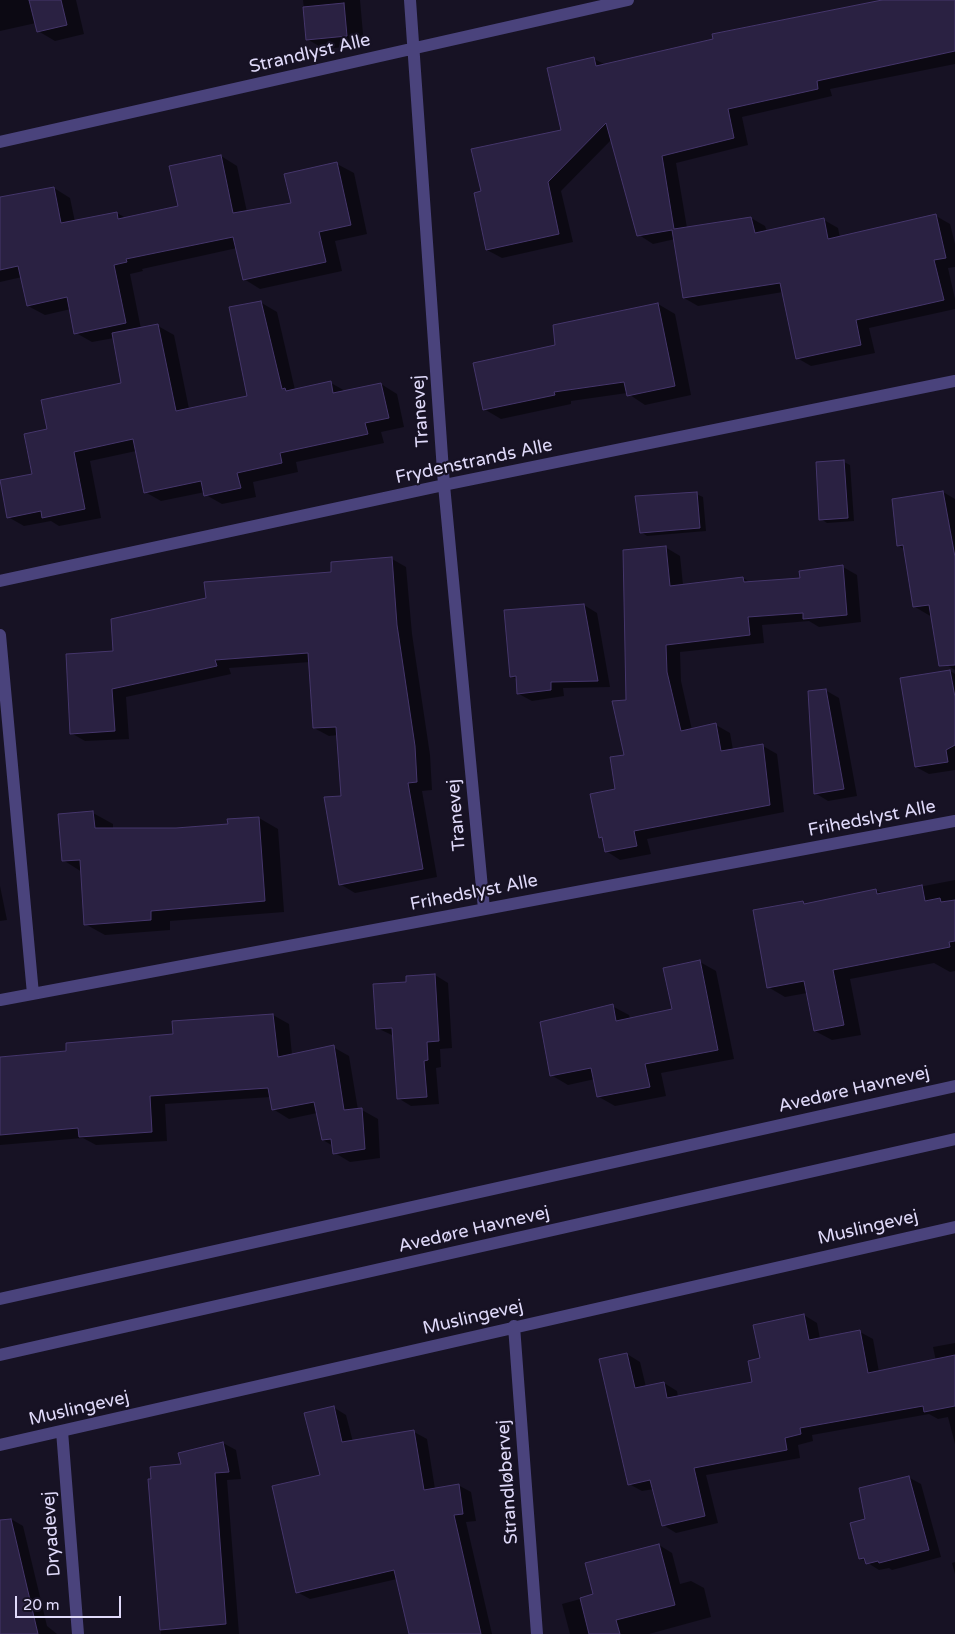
<!DOCTYPE html>
<html>
<head>
<meta charset="utf-8">
<style>
	body { margin:0 }
	#map { position:relative; width:955px; height:1634px; overflow:hidden; background:#171224; font-family:"Varela Round",sans-serif }
	canvas { display:block }
	.scale { position:absolute; left:15px; top:1596px; width:106px; height:22px; box-sizing:border-box; border:2px solid #e0dafa; border-top:0; padding-left:6px; font-size:15px; line-height:18px; white-space:nowrap; color:#e0dafa; -webkit-text-stroke:4px #171224; paint-order:stroke }
</style>
</head>
<body>
<div id="map">
<canvas width="955" height="1634"></canvas>
<div class="scale">20 m</div>
</div>
<script>
const ctx = document.querySelector('canvas').getContext('2d');
ctx.lineJoin = 'round';
function fillPath(path, color) { ctx.fillStyle = color; ctx.fill(path, 'evenodd'); }
const poly = rows => new Path2D(rows.map(r => 'M' + r).join(''));
function trace(path, color, width, dash) { ctx.strokeStyle = color; ctx.lineWidth = width; ctx.lineCap = dash ? 'butt' : 'round'; ctx.setLineDash(dash || []); ctx.stroke(path); }
function write(font, color, halo, rows, align = 'center') {
  ctx.font = font + ' "Varela Round",sans-serif'; ctx.lineWidth = 4.5; ctx.setLineDash([]); ctx.textBaseline = 'middle'; ctx.strokeStyle = halo; ctx.fillStyle = color; for (const [text, x, y, turn = 0] of rows) {
    ctx.save(); ctx.translate(x, y); ctx.rotate((+turn || 0) * Math.PI / 180); ctx.textAlign = isNaN(turn) ? turn : align; if (halo) ctx.strokeText(text, 0, 0); ctx.fillText(text, 0, 0); ctx.restore();
  }
}
fillPath(poly([
	[0,0,76,0,84,34,55,41,38,31,36,23,0,31],
	[303,0,360,0,364,45,324,49,307,39],
	[888,0,955,7,955,64,830,89,832,96,742,117,748,145,676,163,687,228,751,218,765,226,767,232,824,220,838,228,840,238,936,216,950,224,955,244,955,267,948,268,955,299,955,309,869,328,875,353,811,366,797,358,783,292,698,306,684,298,675,239,653,244,639,235,612,139,561,191,573,242,502,258,487,250,482,192,563,131,594,59,606,65],
	[221,156,237,166,247,212,292,204,337,164,354,173,367,234,335,241,342,271,260,289,244,279,237,248,142,269,143,271,130,274,141,329,158,326,174,335,189,409,248,397,260,302,277,312,295,390,331,383,347,392,381,384,397,394,404,427,381,432,384,443,296,462,298,472,253,482,256,497,222,504,206,495,205,492,161,501,145,492,136,451,90,461,101,518,59,526,51,521,24,526,8,517,34,475,49,430,122,384,114,338,92,342,76,333,71,309,45,315,28,306,22,277,0,282,0,200,54,188,70,198,75,222,117,213,126,218,179,206],
	[658,304,675,314,691,395,645,405,627,393,571,401,571,404,501,419,484,409,556,346],
	[844,462,850,465,854,521,827,523,821,519],
	[943,492,955,499,955,670,940,661,932,617,915,607,905,550,898,545,894,500],
	[696,494,703,497,706,531,647,536,641,532],
	[665,547,680,556,683,585,743,578,751,583,801,579,843,567,857,575,861,622,819,627,809,621,762,625,764,643,680,652,681,681,692,730,716,725,730,733,733,750,763,746,777,754,784,812,647,839,651,854,620,860,606,851,604,839,600,837,616,790,625,756,627,701],
	[392,559,406,567,412,634,430,755,432,790,422,791,437,877,355,893,340,884,343,797,338,735,329,736,314,728,310,662,229,668,231,674,126,697,129,739,85,741,71,733,114,652,333,573],
	[584,605,597,613,610,687,563,688,564,696,532,701,519,694,518,680,511,676],
	[950,671,955,674,955,770,929,774,916,767],
	[825,690,839,698,857,796,828,801,815,793],
	[93,813,113,824,113,829,176,829,229,825,259,818,278,829,284,912,170,921,170,930,105,935,85,924,82,872,63,860],
	[955,880,955,971,950,972,934,963,850,979,861,1035,832,1040,815,1031,807,993,785,997,768,987,803,903,806,905,876,890,883,894],
	[0,886,7,920,0,921],
	[700,962,716,971,734,1059,661,1073,666,1096,615,1106,599,1097,595,1079,568,1085,551,1075,612,1006,629,1015,630,1019,674,1010],
	[435,975,448,983,452,1048,440,1049,441,1067,436,1068,439,1104,411,1106,398,1098,394,1036,377,1028],
	[273,1015,289,1024,292,1055,333,1047,349,1056,358,1110,362,1110,378,1119,380,1158,350,1162,335,1153,333,1146,323,1140,317,1113,289,1119,273,1109,271,1097,165,1104,167,1141,96,1145,83,1138,0,1145,0,1058,68,1052,174,1036],
	[804,1315,817,1323,820,1339,860,1332,873,1339,879,1372,936,1361,933,1347,955,1343,955,1444,948,1417,938,1419,929,1414,812,1435,813,1441,798,1445,800,1458,706,1475,718,1523,676,1533,663,1525,654,1489,642,1491,629,1484,627,1354,640,1362,646,1387,664,1383,677,1391,678,1397,753,1383,761,1359],
	[333,1407,346,1415,353,1442,414,1432,427,1439,435,1489,458,1485,471,1492,476,1521,466,1522,492,1634,414,1634,397,1579,310,1599,297,1592],
	[223,1443,236,1450,241,1479,227,1480,239,1634,161,1634,150,1480,182,1466],
	[908,1477,921,1484,941,1557,892,1570,889,1568,879,1570,860,1558,867,1520],
	[11,1519,23,1526,47,1626,57,1634,0,1634,0,1522],
	[659,1545,672,1553,680,1584,691,1581,704,1588,711,1617,649,1634,570,1634,562,1604,595,1595],
	[955,1562,955,1574,952,1563]
]), '#0007');
const building = poly([
	[29,0,61,0,67,25,37,32,29,0],
	[882,0,955,0,955,51,817,81,818,89,728,109,734,138,662,156,674,229,751,217,755,233,824,218,828,239,936,214,946,258,934,260,944,300,856,320,861,345,796,359,780,283,683,298,672,230,637,236,606,123,548,182,559,234,486,250,474,193,481,191,471,149,561,130,547,68,594,57,596,66,713,39,712,34,882,0],
	[344,3,347,36,306,40,303,7,344,3],
	[221,155,233,213,291,203,284,174,337,162,351,225,319,232,326,262,243,280,233,237,126,259,127,262,114,265,126,323,74,334,67,297,27,306,18,266,0,270,0,197,54,187,61,223,117,212,118,219,178,206,169,166,221,155],
	[261,301,282,389,285,388,286,391,331,381,333,393,381,383,389,418,365,423,368,434,280,453,282,463,237,473,241,488,204,496,201,481,144,493,133,439,74,452,85,509,42,518,41,511,7,518,0,480,32,474,24,434,47,429,41,400,121,383,112,333,158,324,176,411,247,396,229,307,261,301],
	[658,303,675,386,627,396,624,382,554,392,555,395,483,410,473,363,555,345,553,325,658,303],
	[844,460,848,518,819,520,816,462,844,460],
	[943,491,955,557,955,665,939,666,929,605,913,607,903,545,897,546,892,499,943,491],
	[697,492,700,528,640,533,635,496,697,492],
	[666,546,670,586,743,577,744,582,800,578,799,571,843,565,847,615,803,619,803,613,748,617,750,635,666,645,667,672,681,731,716,723,721,751,763,744,770,805,634,831,637,846,605,852,602,837,599,838,590,794,615,789,610,757,624,755,612,701,626,700,623,550,666,546],
	[392,557,397,625,415,746,417,782,408,783,423,869,339,885,324,797,341,796,336,727,313,728,308,653,215,660,217,666,112,689,115,731,70,734,66,654,113,651,111,619,206,598,204,582,331,572,331,562,392,557],
	[584,604,598,681,551,682,551,690,517,694,516,676,510,677,504,610,584,604],
	[950,670,955,697,955,745,946,750,948,762,915,767,900,678,950,670],
	[826,689,844,789,814,794,808,691,826,689],
	[93,811,95,828,176,828,228,824,227,819,259,817,265,901,151,911,151,920,84,925,80,860,62,861,58,814,93,811],
	[922,885,925,901,940,898,941,902,955,900,955,941,949,942,950,947,833,970,844,1025,814,1031,804,981,767,988,753,910,803,901,804,904,876,889,877,894,922,885],
	[700,960,718,1050,645,1064,650,1087,597,1097,591,1068,550,1076,540,1022,613,1004,616,1021,672,1009,663,968,700,960],
	[435,974,439,1041,427,1042,428,1060,424,1061,427,1097,397,1099,392,1028,376,1029,373,984,406,982,406,976,435,974],
	[273,1014,278,1057,334,1045,344,1110,362,1108,365,1149,333,1154,331,1139,322,1140,314,1102,272,1110,268,1088,150,1096,152,1132,79,1137,78,1128,0,1135,0,1057,66,1051,66,1043,173,1034,172,1021,273,1014],
	[804,1314,809,1340,860,1330,868,1373,955,1355,955,1406,924,1412,923,1406,800,1428,801,1434,785,1438,787,1450,694,1468,705,1516,662,1526,650,1480,628,1485,599,1359,627,1353,635,1388,664,1382,667,1398,752,1382,748,1361,760,1358,753,1325,804,1314],
	[334,1406,342,1442,414,1430,424,1490,459,1484,463,1514,454,1515,481,1634,409,1634,394,1570,296,1593,272,1486,320,1475,304,1413,334,1406],
	[223,1442,229,1472,215,1473,226,1624,160,1630,148,1479,151,1479,150,1467,181,1464,178,1453,223,1442],
	[909,1476,929,1550,879,1563,878,1561,866,1564,864,1558,859,1559,850,1523,865,1519,859,1488,909,1476],
	[11,1519,38,1634,0,1634,0,1520,11,1519],
	[659,1544,675,1605,616,1620,620,1634,589,1634,580,1598,593,1594,585,1563,659,1544]
]);
fillPath(building, '#2a2142');
trace(building, '#45366b', 1);
trace(poly([
	[410,0,444,485,484,909],
	[0,142,628,0],
	[0,581,444,485,955,381],
	[0,635,33,994],
	[0,1000,955,821],
	[0,1299,955,1086],
	[514,1326,537,1634],
	[0,1355,955,1139],
	[62,1431,78,1634],
	[0,1445,955,1227]
]), '#4a437c', 12);
write('18px', '#e0dafa', '#171224', [
	["Strandlyst Alle",310,54,-13],
	["Tranevej",421,411,-94],
	["Frydenstrands Alle",474,462,-12],
	["Tranevej",457,815,-95],
	["Frihedslyst Alle",872,819,-11],
	["Frihedslyst Alle",474,893,-11],
	["Avedøre Havnevej",854,1090,-13],
	["Muslingevej",868,1228,-13],
	["Avedøre Havnevej",474,1230,-13],
	["Muslingevej",473,1318,-13],
	["Muslingevej",79,1409,-13],
	["Strandløbervej",508,1482,-94],
	["Dryadevej",52,1534,-94]
]);
</script>
</body>
</html>
